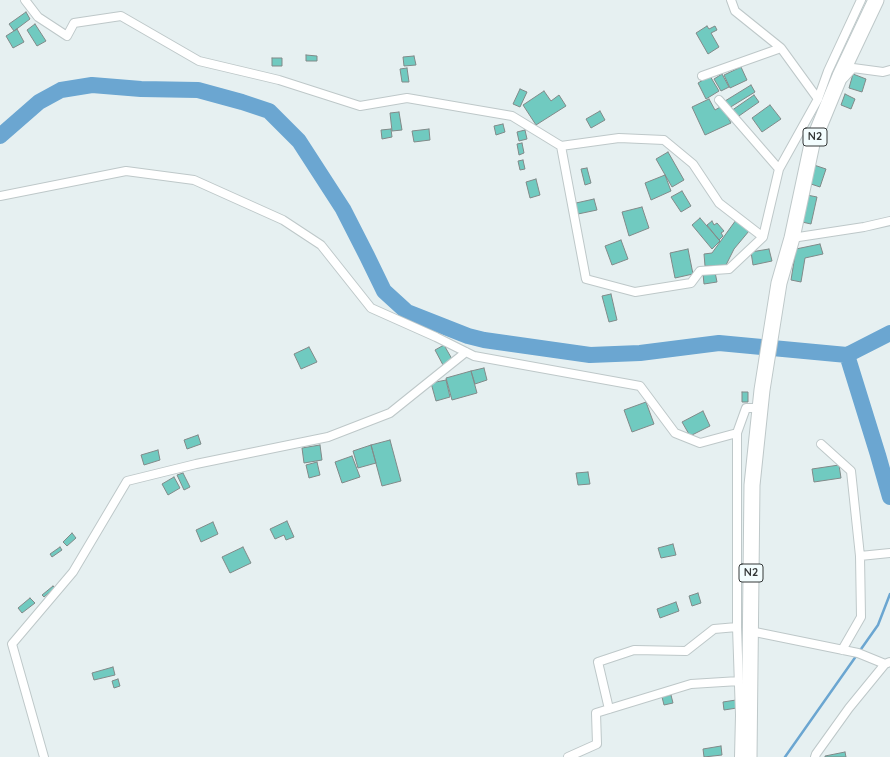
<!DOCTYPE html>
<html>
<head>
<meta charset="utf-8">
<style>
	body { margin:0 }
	canvas { display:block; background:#e6f0f1 }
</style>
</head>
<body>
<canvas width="890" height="757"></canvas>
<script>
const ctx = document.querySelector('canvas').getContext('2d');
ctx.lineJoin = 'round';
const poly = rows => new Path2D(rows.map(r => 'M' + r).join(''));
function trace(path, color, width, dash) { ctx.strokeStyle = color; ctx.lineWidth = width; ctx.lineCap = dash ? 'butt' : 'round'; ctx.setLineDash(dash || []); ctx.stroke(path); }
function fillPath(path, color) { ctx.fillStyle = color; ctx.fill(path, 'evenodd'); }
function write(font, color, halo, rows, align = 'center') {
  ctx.font = font + ' Quicksand,sans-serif'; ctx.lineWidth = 3; ctx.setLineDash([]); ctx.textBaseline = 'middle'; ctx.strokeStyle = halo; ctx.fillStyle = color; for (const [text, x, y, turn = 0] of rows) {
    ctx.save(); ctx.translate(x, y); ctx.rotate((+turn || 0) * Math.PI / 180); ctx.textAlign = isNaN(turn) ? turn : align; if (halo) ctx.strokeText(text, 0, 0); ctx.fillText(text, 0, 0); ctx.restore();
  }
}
trace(poly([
	[785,757,878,625,890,594]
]), '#6ba6d1', 2.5);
trace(poly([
	[0,136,39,102,61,90,92,85,141,89,198,90,242,102,269,111,299,141,343,209,367,256,384,291,407,312,468,336,484,340,590,355,640,353,719,343,847,355],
	[847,355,878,455,890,497],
	[847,355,890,333]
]), '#6ba6d1', 16);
const building = poly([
	[26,12,30,19,14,31,9,24,26,12],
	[35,24,46,41,37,46,27,30,35,24],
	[707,26,709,29,715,26,717,30,711,33,719,47,708,54,696,33,707,26],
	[17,29,24,42,13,48,6,36,17,29],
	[306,55,317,56,317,61,306,61,306,55],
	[414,56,416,65,404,66,403,57,414,56],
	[272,58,282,58,282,66,272,66,272,58],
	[741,67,747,80,730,88,724,75,741,67],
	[407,68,409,82,402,82,400,69,407,68],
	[722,74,729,87,721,91,714,79,722,74],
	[853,74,866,79,862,92,849,88,853,74],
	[710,76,719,91,706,99,698,83,710,76],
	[751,85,755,92,729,108,725,101,751,85],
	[520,89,527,92,520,107,513,104,520,89],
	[544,91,551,101,559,95,566,106,536,125,523,105,544,91],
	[845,94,855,99,851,109,841,105,845,94],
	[754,95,759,102,736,118,731,111,754,95],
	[709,99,715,110,722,106,731,123,705,135,692,107,709,99],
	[770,105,781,119,762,132,752,118,770,105],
	[600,111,605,120,591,128,586,119,600,111],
	[399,112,402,130,392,131,390,113,399,112],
	[503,124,505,132,496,135,494,126,503,124],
	[391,129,392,137,382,139,381,130,391,129],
	[429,129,430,140,414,142,412,131,429,129],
	[525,130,527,139,519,141,517,132,525,130],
	[522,143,524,153,519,155,517,144,522,143],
	[668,152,684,180,672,187,656,159,668,152],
	[523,160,525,169,520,170,518,161,523,160],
	[814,165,826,169,820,187,808,183,814,165],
	[587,168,591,183,585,185,581,169,587,168],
	[665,175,671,191,651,200,645,183,665,175],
	[536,179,540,195,530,198,526,182,536,179],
	[682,191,691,206,681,212,671,197,682,191],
	[807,195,817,197,811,224,802,222,807,195],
	[594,199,597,210,578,214,576,203,594,199],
	[642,207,649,228,629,236,622,212,642,207],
	[700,218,720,241,712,249,692,225,700,218],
	[736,220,749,231,734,249,726,265,705,266,704,254,712,253,736,220],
	[712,221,714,225,717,223,724,231,721,233,723,236,719,240,707,225,712,221],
	[621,240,628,259,612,265,605,246,621,240],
	[820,244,823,254,805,258,801,282,791,280,796,249,820,244],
	[688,249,693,274,675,278,670,253,688,249],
	[769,249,772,261,753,265,751,252,769,249],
	[715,272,717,282,704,284,703,274,715,272],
	[611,294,617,320,609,322,602,296,611,294],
	[444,345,452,359,443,365,435,350,444,345],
	[309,347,317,362,301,369,294,354,309,347],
	[484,368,487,380,475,384,471,371,484,368],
	[471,371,477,393,452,400,446,378,471,371],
	[446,380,450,397,436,401,431,383,446,380],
	[742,392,748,392,748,402,742,402,742,392],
	[646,402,654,424,632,432,624,410,646,402],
	[703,411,710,426,690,436,682,422,703,411],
	[198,435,201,444,187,449,184,440,198,435],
	[390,440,401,481,382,486,371,445,390,440],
	[320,445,322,460,304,463,302,448,320,445],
	[371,445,376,463,358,468,353,451,371,445],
	[158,450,160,460,144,465,141,455,158,450],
	[352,456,360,477,342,483,335,462,352,456],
	[317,462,320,475,309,478,306,465,317,462],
	[839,465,841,478,814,482,812,469,839,465],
	[588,472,590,484,578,485,576,473,588,472],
	[183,473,190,487,184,490,177,475,183,473],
	[174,477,180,488,168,495,162,484,174,477],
	[287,521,294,537,286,540,284,535,275,539,270,529,287,521],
	[213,522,218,534,201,542,196,530,213,522],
	[72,533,76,538,67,546,63,542,72,533],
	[673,544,676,555,661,558,658,548,673,544],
	[60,547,62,550,52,557,50,554,60,547],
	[243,547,251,563,230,573,222,557,243,547],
	[53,586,55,588,44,597,42,595,53,586],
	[698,593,701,603,692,606,689,596,698,593],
	[30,598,35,603,22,613,18,608,30,598],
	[676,602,679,611,660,618,657,609,676,602],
	[113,667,115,675,94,680,92,673,113,667],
	[118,679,120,686,114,688,112,681,118,679],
	[671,695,673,703,664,705,662,697,671,695],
	[736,700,737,708,724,710,723,702,736,700],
	[721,746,722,755,704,757,703,749,721,746],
	[845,752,846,757,825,757,825,756,845,752]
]);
fillPath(building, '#70cac0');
trace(building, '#818a89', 1);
const street = poly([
	[25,0,38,17,67,36,74,23,121,16,199,61,279,80,360,106,407,98,512,116,561,146,586,279,635,292,691,283,700,271,729,269,763,237,779,169,818,99,828,71,861,0],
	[731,0,735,11,781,48],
	[702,76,781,48,818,99],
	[844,78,853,68,883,72,890,70],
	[719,100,779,169],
	[561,146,619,138,664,140,693,164,719,203,763,237],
	[0,196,126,171,194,180,283,220,321,245,371,308,436,337,474,356,640,386,675,433,700,443,737,433,746,408,760,408],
	[792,238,864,227,890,221],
	[737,433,737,627,740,715,739,757],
	[821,444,851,471,860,556],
	[750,631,858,653,885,664,890,662],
	[842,650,861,617,860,556,890,553],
	[609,709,598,662,634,650,686,651,714,629,737,627],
	[44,757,12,644,73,572,127,481,196,464,328,437,390,413,466,352],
	[568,757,597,744,596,713,691,684,739,681],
	[815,757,816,754,849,708,885,664]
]);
const highway = poly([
	[749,757,752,485,762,390,779,283,792,238,812,144,840,76,876,0]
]);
trace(street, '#bec8c9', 10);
trace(highway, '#bec8c9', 17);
trace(street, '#fff', 8);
trace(highway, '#fff', 15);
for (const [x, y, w] of [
	[815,137,24],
	[751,573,24]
]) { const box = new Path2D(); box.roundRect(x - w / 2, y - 9, w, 18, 3); ctx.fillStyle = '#f3fdfe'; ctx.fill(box); trace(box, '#343838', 1); }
write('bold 11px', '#343838', null, [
	["N2",815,137],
	["N2",751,573]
]);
</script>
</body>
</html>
